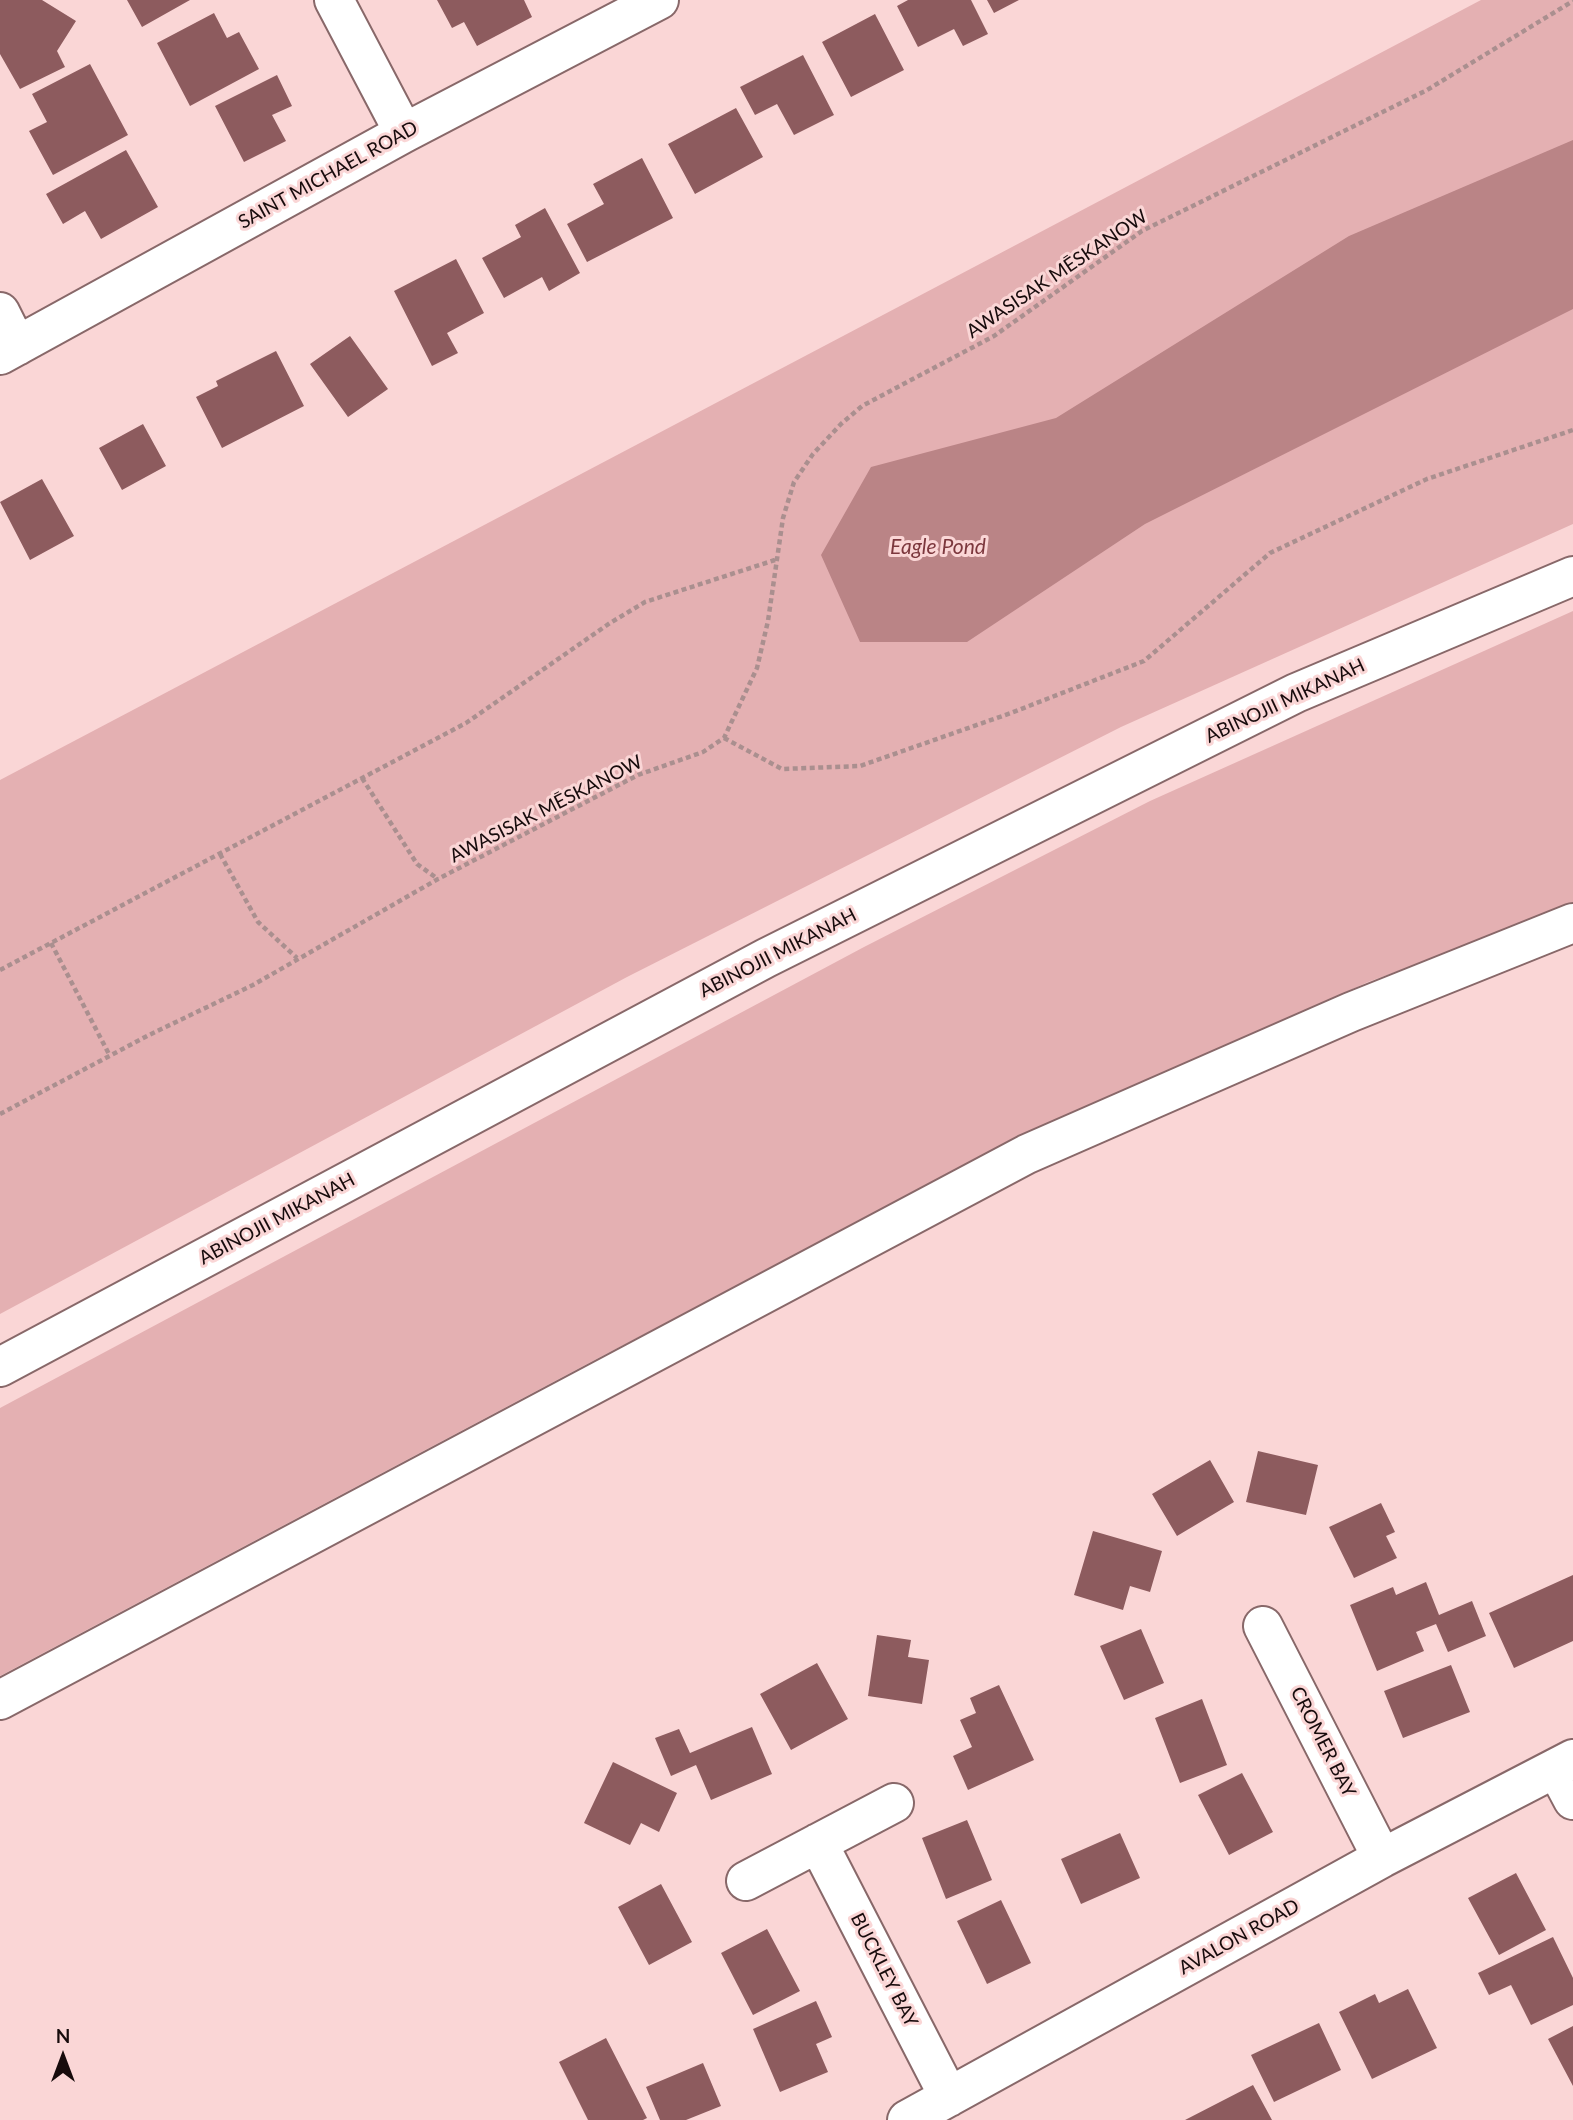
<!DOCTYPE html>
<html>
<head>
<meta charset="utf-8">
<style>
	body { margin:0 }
	#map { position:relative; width:1573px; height:2120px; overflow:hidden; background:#fad6d6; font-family:Lato,sans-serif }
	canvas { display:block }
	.north { position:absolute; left:28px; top:2022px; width:70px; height:70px; -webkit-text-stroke:5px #fad6d6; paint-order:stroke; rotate:0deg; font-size:19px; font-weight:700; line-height:28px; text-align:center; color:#170b0c }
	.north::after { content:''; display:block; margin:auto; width:24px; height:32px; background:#170b0c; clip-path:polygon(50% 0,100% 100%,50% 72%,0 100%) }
</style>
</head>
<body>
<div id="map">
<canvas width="1573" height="2120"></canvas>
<div class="north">N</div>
</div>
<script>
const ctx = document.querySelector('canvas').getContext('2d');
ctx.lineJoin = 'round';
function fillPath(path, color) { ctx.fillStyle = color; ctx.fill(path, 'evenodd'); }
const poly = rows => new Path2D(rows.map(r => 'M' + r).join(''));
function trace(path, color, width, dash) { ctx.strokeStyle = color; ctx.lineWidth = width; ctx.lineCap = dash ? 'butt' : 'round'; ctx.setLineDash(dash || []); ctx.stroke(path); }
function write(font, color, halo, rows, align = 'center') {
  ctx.font = font + ' Lato,sans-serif'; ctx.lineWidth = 6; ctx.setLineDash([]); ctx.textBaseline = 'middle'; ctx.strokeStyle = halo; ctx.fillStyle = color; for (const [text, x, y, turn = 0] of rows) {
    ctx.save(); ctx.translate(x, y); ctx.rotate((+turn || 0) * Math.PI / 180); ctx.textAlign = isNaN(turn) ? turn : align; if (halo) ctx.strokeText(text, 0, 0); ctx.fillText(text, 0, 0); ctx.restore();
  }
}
fillPath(poly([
	[1481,0,1573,0,1573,524,1121,727,627,977,0,1314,0,780],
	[1573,611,1573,907,1368,982,1031,1136,604,1355,0,1676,0,1408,864,947,1150,801]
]), '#e4b0b2');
fillPath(poly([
	[1573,140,1573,309,1145,524,967,642,860,642,821,555,871,467,1056,418,1349,236]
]), '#ba8486');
fillPath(poly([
	[0,0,42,0,76,21,57,51,65,67,20,89,0,54],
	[127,0,190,0,142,27],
	[437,0,524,0,532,17,477,46,464,22,452,28],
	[908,0,971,0,988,34,963,46,954,29,918,47,897,6],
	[987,0,1019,0,994,13],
	[214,13,227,38,239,32,259,69,190,106,157,43],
	[875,14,904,70,851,97,822,42],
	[803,55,834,115,794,135,777,104,755,115,740,87],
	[90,64,128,135,53,175,29,131,47,122,32,94],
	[277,75,292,106,272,115,286,141,244,162,215,106],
	[736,108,763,157,695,194,668,144],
	[126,150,158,207,101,239,85,211,63,224,46,194],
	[642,158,673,218,587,262,567,224,604,204,593,184],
	[545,208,580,273,549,291,542,277,504,298,482,258,521,237,515,225],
	[456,259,484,313,447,333,458,353,432,366,394,291],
	[350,336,388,389,348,417,310,364],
	[276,351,304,406,222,448,196,397,218,386,216,381],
	[143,424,166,466,122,490,99,448],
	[42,479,74,536,30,560,0,502],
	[1258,1451,1318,1465,1306,1515,1246,1502],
	[1210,1460,1234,1502,1177,1536,1152,1494],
	[1381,1503,1395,1532,1386,1536,1397,1558,1354,1578,1329,1527],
	[1093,1531,1162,1551,1150,1592,1130,1586,1123,1610,1074,1595],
	[1573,1575,1573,1641,1514,1668,1489,1613],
	[1426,1582,1439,1615,1472,1601,1486,1636,1448,1652,1436,1624,1416,1632,1424,1651,1377,1671,1350,1605,1393,1587,1396,1595],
	[1141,1629,1164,1683,1124,1700,1100,1646],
	[877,1635,911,1640,908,1657,929,1660,922,1704,868,1696],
	[817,1663,848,1719,791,1750,760,1694],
	[1451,1665,1470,1712,1403,1738,1384,1691],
	[999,1685,1034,1760,968,1790,953,1756,972,1747,960,1720,976,1713,970,1698],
	[1202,1699,1227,1765,1180,1783,1155,1718],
	[752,1727,772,1774,711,1800,696,1765,671,1776,655,1738,679,1729,690,1753],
	[613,1762,677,1793,659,1832,641,1823,630,1845,584,1823],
	[1242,1773,1273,1832,1229,1855,1198,1795],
	[967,1820,992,1880,946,1899,922,1838],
	[1120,1833,1140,1878,1081,1904,1061,1859],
	[1516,1873,1546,1930,1499,1955,1468,1898],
	[661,1884,692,1942,649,1965,618,1907],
	[1001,1900,1031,1963,987,1984,957,1921],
	[767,1929,800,1991,753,2015,721,1953],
	[1553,1937,1573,1978,1573,2005,1531,2025,1511,1985,1489,1995,1478,1973],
	[1408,1989,1437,2048,1372,2079,1339,2012,1375,1994,1379,2003],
	[816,2001,832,2037,816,2044,828,2072,780,2092,753,2029],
	[1319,2023,1341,2070,1274,2102,1251,2055],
	[1573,2026,1573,2086,1548,2039],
	[606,2038,647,2118,643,2120,588,2120,559,2062],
	[703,2063,721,2106,686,2120,660,2120,646,2087],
	[1253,2085,1272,2120,1185,2120]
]), '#8d5b5e');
const minor = poly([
	[334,0,404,133],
	[0,312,17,346],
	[0,355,404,133,659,0],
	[1263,1626,1382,1858],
	[1556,1768,1573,1800],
	[818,1843,949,2097],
	[746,1881,894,1803],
	[907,2120,1382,1858,1573,1759]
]);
const major = poly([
	[0,1367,766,958,1296,693,1573,576],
	[0,1700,1027,1154,1351,1012,1573,923]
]);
trace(minor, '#886869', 42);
trace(major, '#886869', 42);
trace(poly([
	[724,738,782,769,860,766,1011,713,1144,661,1270,553,1427,479,1573,430],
	[362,778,417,864,438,879],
	[220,854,258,922,297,958],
	[51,943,110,1056],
	[0,970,466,723,610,623,645,602,775,560],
	[0,1114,149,1035,253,985,438,879,638,775,703,752,724,738,757,668,768,621,783,518,794,482,813,454,841,424,862,406,994,336,1142,231,1427,90,1573,1]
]), '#aa8f8f', 4.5, [5, 3.5]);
trace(minor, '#fff', 38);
trace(major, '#fff', 38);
write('19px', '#170b0c', '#fad6d6', [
	["SAINT MICHAEL ROAD",328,175,-29],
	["AWASISAK MĒSKANOW",1057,274,-34],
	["ABINOJII MIKANAH",1285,701,-25],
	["AWASISAK MĒSKANOW",546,809,-27],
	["ABINOJII MIKANAH",778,953,-27],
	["ABINOJII MIKANAH",277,1219,-28],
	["CROMER BAY",1323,1742,63],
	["AVALON ROAD",1239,1937,-29],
	["BUCKLEY BAY",884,1970,63]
]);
write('italic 21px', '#7c373d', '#fad6d6', [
	["Eagle Pond",938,547]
]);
</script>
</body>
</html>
